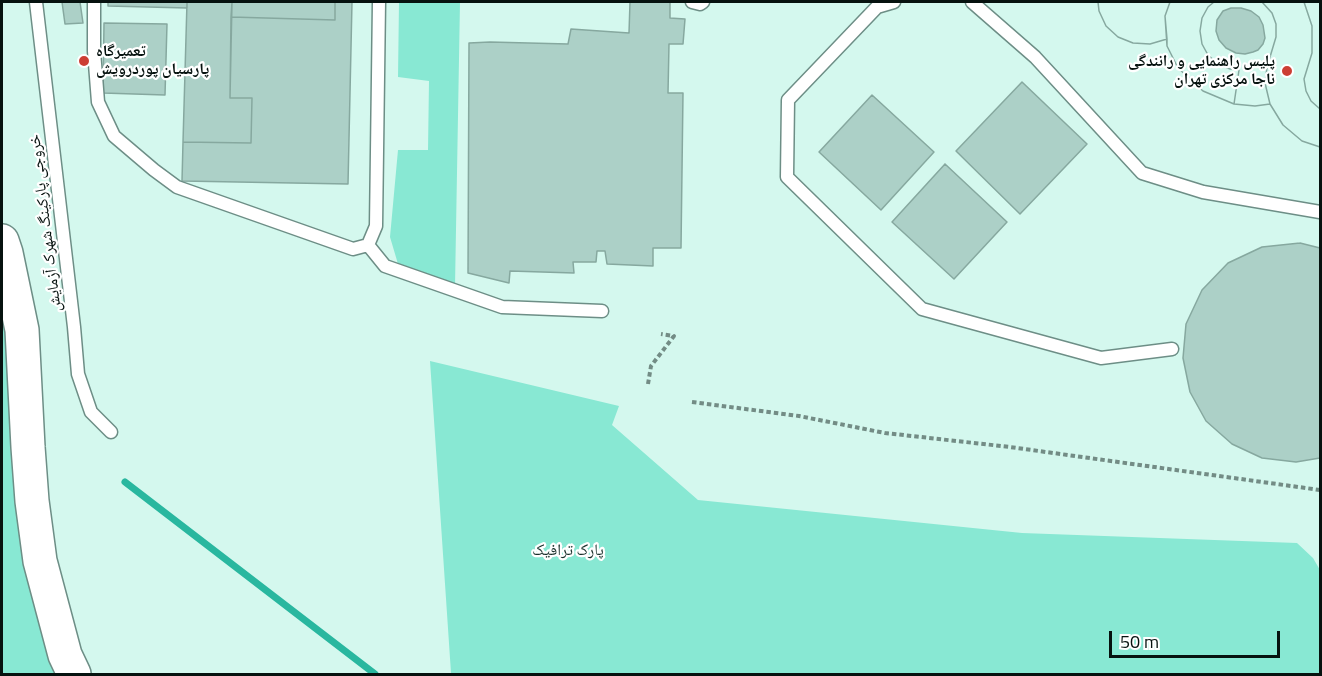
<!DOCTYPE html>
<html>
<head>
<meta charset="utf-8">
<style>
	body { margin:0 }
	#map { position:relative; width:1322px; height:676px; overflow:hidden; background:#d4f8ee; font-family:"Titillium Web",sans-serif }
	canvas { display:block }
	.frame { position:absolute; inset:0; border:3px solid #06120f; pointer-events:none }
	.scale { position:absolute; left:1109px; top:631px; width:171px; height:27px; box-sizing:border-box; border:3px solid #06120f; border-top:0; padding-left:8px; font-size:18px; line-height:21px; white-space:nowrap; color:#06120f; -webkit-text-stroke:4px #fff; paint-order:stroke }
</style>
</head>
<body>
<div id="map">
<canvas width="1322" height="676"></canvas>
<div class="frame"></div>
<div class="scale">50 m</div>
</div>
<script>
const ctx = document.querySelector('canvas').getContext('2d');
ctx.lineJoin = 'round';
function fillPath(path, color) { ctx.fillStyle = color; ctx.fill(path, 'evenodd'); }
const poly = rows => new Path2D(rows.map(r => 'M' + r).join(''));
function trace(path, color, width, dash) { ctx.strokeStyle = color; ctx.lineWidth = width; ctx.lineCap = dash ? 'butt' : 'round'; ctx.setLineDash(dash || []); ctx.stroke(path); }
function write(font, color, halo, rows, align = 'center') {
  ctx.font = font + ' "Titillium Web","Noto Naskh Arabic",sans-serif'; ctx.lineWidth = 4.5; ctx.setLineDash([]); ctx.textBaseline = 'middle'; ctx.strokeStyle = halo; ctx.fillStyle = color; for (const [text, x, y, turn = 0] of rows) {
    ctx.save(); ctx.translate(x, y); ctx.rotate((+turn || 0) * Math.PI / 180); ctx.textAlign = isNaN(turn) ? turn : align; if (halo) ctx.strokeText(text, 0, 0); ctx.fillText(text, 0, 0); ctx.restore();
  }
}
fillPath(poly([
	[399,2,460,2,455,286,398,264,390,237,398,150,428,150,429,81,398,77],
	[2,281,62,674,2,674],
	[430,361,619,406,612,425,698,500,1022,533,1297,543,1313,558,1320,570,1319,674,453,674,451,673]
]), '#88e8d3');
trace(poly([
	[125,482,375,674]
]), '#29b79f', 7);
const building = poly([
	[62,2,80,2,83,23,65,24,62,2],
	[108,2,187,2,187,8,108,6,108,2],
	[187,2,232,2,230,98,252,98,251,143,183,142,187,2],
	[232,2,335,2,335,20,231,17,232,2],
	[335,2,352,2,348,184,182,181,183,142,251,143,252,98,230,98,231,17,335,20,335,2],
	[630,2,670,2,670,18,685,19,683,44,669,44,668,93,683,93,681,248,653,248,653,266,607,264,605,251,597,251,596,262,573,262,574,273,510,271,509,283,468,273,469,43,490,42,568,44,571,29,629,33,630,2],
	[1098,2,1304,2,1312,26,1312,53,1304,79,1306,91,1311,101,1320,109,1320,147,1302,141,1283,125,1270,104,1255,106,1234,104,1203,91,1178,68,1167,46,1167,39,1150,44,1133,43,1118,37,1106,26,1099,11,1098,2],
	[1098,2,1170,2,1165,16,1167,39,1150,44,1133,43,1118,37,1106,26,1099,11,1098,2],
	[1170,2,1214,2,1208,7,1202,18,1200,31,1202,44,1208,55,1218,64,1230,69,1239,70,1234,104,1203,91,1178,68,1167,46,1165,16,1170,2],
	[1214,2,1262,2,1272,13,1276,24,1276,37,1267,67,1265,83,1270,104,1255,106,1234,104,1239,70,1230,69,1218,64,1208,55,1202,44,1200,31,1202,18,1208,7,1214,2],
	[1262,2,1304,2,1312,26,1312,53,1304,79,1306,91,1311,101,1320,109,1320,147,1302,141,1283,125,1270,104,1265,83,1266,76,1267,67,1276,37,1276,24,1272,13,1262,2],
	[1231,8,1241,8,1251,11,1259,17,1263,25,1265,38,1263,44,1258,50,1253,52,1245,54,1236,53,1226,48,1219,40,1216,31,1217,20,1223,11,1231,8],
	[104,23,167,24,165,95,103,93,104,23],
	[1022,82,1087,144,1020,214,956,151,1022,82],
	[872,95,934,152,881,210,819,152,872,95],
	[945,164,1007,222,954,279,892,222,945,164],
	[1300,243,1320,248,1320,458,1296,462,1262,458,1232,444,1206,421,1190,392,1183,358,1186,324,1202,290,1228,263,1262,247,1300,243]
]);
fillPath(building, '#acd0c7');
trace(building, '#86a89f', 1.5);
const lane = poly([
	[36,2,74,327,78,374,91,412,111,432],
	[94,2,94,51,98,102,114,136,154,170,177,187,353,249,368,245,376,226,379,2],
	[692,2,700,4,703,2],
	[894,2,877,7,788,100,787,177,922,309,1101,358,1172,349],
	[972,2,1035,57,1142,173,1203,192,1320,212],
	[368,245,385,266,502,307,602,311]
]);
const highway = poly([
	[2,241,6,253,22,330,28,447,32,501,40,561,65,655,74,674]
]);
trace(lane, '#6d8e86', 15);
trace(highway, '#6d8e86', 36);
trace(poly([
	[648,384,651,366,674,336,661,334],
	[692,402,799,416,885,433,1010,447,1320,490]
]), '#738c85', 4, [4.5, 3]);
trace(lane, '#fff', 12);
trace(highway, '#fff', 33);
for (const [x, y, r, color] of [
	[84,61,6,"#cc3e34"],
	[1287,71,6,"#cc3e34"]
]) { const dot = new Path2D(); dot.arc(x, y, r, 0, 2 * Math.PI); ctx.fillStyle = color; ctx.fill(dot); trace(dot, '#fff', 2); }
write('bold 16px', '#06120f', '#fff', [
	["تعمیرگاه",96,52],
	["پارسیان پوردرویش",96,70],
	["پلیس راهنمایی و رانندگی",1275,62,"right"],
	["ناجا مرکزی تهران",1275,80,"right"]
], 'left');
write('16px', '#06120f', '#fff', [
	["خروجی پارکینگ شهرک آزمایش",46,223,-97]
]);
write('16px', '#182f2a', '#fff', [
	["پارک ترافیک",568,551]
]);
</script>
</body>
</html>
